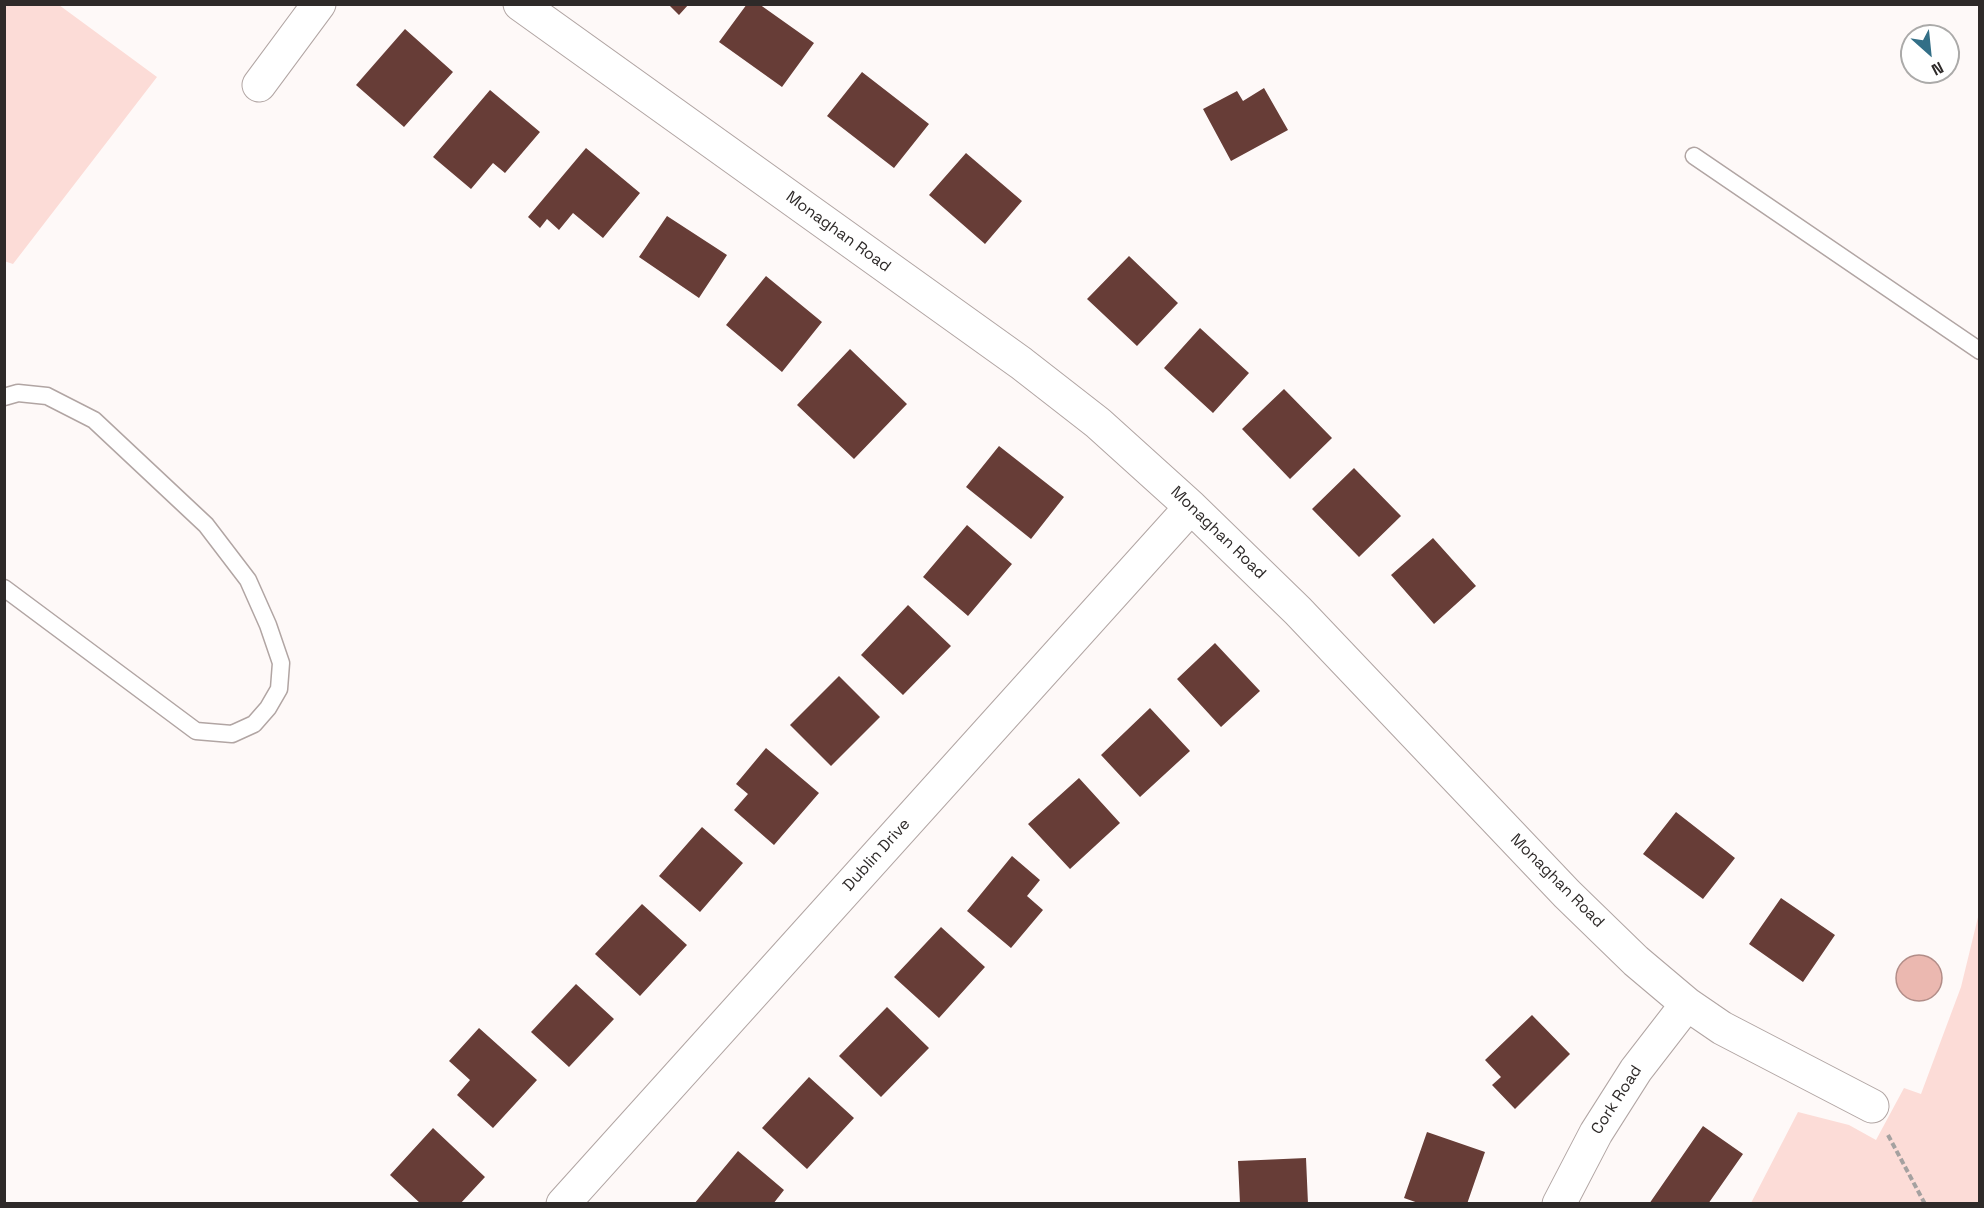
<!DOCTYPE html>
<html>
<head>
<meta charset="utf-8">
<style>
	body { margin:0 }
	#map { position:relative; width:1984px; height:1208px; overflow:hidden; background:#fef9f8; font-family:"Space Grotesk",sans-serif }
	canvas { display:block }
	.frame { position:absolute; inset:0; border:6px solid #2e2a29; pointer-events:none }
	.north { position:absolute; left:1900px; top:24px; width:60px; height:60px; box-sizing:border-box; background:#fff; border:2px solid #abaaa9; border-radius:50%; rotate:153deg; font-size:16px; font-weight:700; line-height:24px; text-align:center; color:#2e2a29 }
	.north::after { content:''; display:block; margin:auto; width:21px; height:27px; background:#336f87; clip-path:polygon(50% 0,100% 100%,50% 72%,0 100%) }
</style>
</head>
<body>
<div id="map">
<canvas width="1984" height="1208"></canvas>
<div class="frame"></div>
<div class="north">N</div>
</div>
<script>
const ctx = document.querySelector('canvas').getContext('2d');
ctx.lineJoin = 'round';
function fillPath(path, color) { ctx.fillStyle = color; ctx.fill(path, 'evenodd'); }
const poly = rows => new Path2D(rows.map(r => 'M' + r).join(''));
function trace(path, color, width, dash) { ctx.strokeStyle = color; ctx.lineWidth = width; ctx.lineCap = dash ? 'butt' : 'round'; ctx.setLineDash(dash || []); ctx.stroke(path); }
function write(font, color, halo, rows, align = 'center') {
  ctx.font = font + ' "Space Grotesk",sans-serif'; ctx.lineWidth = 6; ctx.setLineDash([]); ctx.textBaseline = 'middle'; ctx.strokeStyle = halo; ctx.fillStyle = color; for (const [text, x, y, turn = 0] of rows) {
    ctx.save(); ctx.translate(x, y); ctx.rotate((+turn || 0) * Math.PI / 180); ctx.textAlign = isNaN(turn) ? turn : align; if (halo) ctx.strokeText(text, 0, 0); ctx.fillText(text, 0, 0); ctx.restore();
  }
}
fillPath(poly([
	[4,5,59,5,157,77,13,264,4,261],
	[1979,913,1979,1203,1751,1203,1798,1112,1849,1125,1876,1140,1904,1088,1921,1094,1961,987]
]), '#fcdcd7');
const water = poly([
	'1896 978a23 23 0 1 1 46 0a23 23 0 1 1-46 0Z'
]);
fillPath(water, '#ebb8b0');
trace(water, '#b28d88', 1.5);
fillPath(poly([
	[668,4,689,4,679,15],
	[747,4,759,4,814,43,782,87,719,42],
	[405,29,453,72,404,127,356,85],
	[862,72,929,124,894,168,827,116],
	[1264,88,1288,130,1231,161,1203,109,1237,91,1243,101],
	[490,90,540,132,505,173,493,163,471,189,433,157],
	[586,148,640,193,603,238,573,213,559,230,547,219,540,228,528,217],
	[966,153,1022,201,985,244,929,195],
	[667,216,727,255,699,298,639,257],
	[1129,256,1178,303,1137,346,1087,299],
	[766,276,822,322,782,372,726,325],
	[1200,328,1249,373,1213,413,1164,368],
	[850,349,907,404,854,459,797,405],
	[1284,389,1332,438,1290,479,1242,429],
	[999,446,1064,497,1031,539,966,487],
	[1354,468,1401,516,1359,557,1312,509],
	[967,525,1012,564,968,616,923,577],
	[1433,538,1476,586,1434,624,1391,575],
	[908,605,951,646,903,695,861,655],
	[1215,643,1260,691,1221,727,1177,679],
	[839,676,880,717,831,766,790,725],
	[1150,708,1190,751,1140,797,1101,755],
	[766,748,819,793,774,845,734,810,748,794,736,784],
	[1079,778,1120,823,1070,869,1028,824],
	[1676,812,1735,858,1703,899,1643,854],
	[702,827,743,863,700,912,659,876],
	[1012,856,1040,880,1027,896,1043,910,1011,948,967,911],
	[1781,898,1835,935,1803,982,1749,944],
	[642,904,687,945,640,996,595,954],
	[941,927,985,967,939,1018,894,977],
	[576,984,614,1019,569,1067,531,1032],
	[887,1007,929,1048,881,1097,839,1056],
	[1532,1015,1570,1054,1515,1109,1492,1085,1501,1077,1485,1060],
	[479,1028,537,1080,493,1128,457,1095,470,1080,449,1061],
	[809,1077,854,1118,807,1169,762,1128],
	[1703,1126,1743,1154,1708,1204,1649,1204],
	[433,1128,485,1177,460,1204,421,1204,390,1175],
	[1427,1132,1485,1152,1467,1204,1421,1204,1404,1198],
	[738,1151,784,1190,773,1204,694,1204],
	[1306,1158,1308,1204,1240,1204,1238,1161]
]), '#673d37');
const service = poly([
	[1694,156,1980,351],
	[4,397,18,393,47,396,94,420,206,525,248,580,268,625,281,663,279,689,268,708,254,724,232,734,196,731,4,588]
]);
const minor = poly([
	[520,4,1021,363,1098,423,1191,507,1298,611,1567,894,1636,961,1687,1004,1722,1028,1872,1106],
	[259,85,319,4],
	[563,1204,1191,507],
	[1559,1204,1596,1133,1636,1070,1687,1004]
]);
trace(service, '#b1a5a3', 19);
trace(minor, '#b1a5a3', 35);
trace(poly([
	[1888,1135,1925,1204]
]), '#a5a1a0', 4, [6, 3]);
trace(service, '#fff', 16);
trace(minor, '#fff', 33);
write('16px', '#2e2a29', '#fff', [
	["Monaghan Road",838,232,36],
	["Monaghan Road",1218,533,44],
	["Dublin Drive",877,855,-48],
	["Monaghan Road",1557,881,45],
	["Cork Road",1617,1100,-57]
]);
</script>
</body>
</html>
